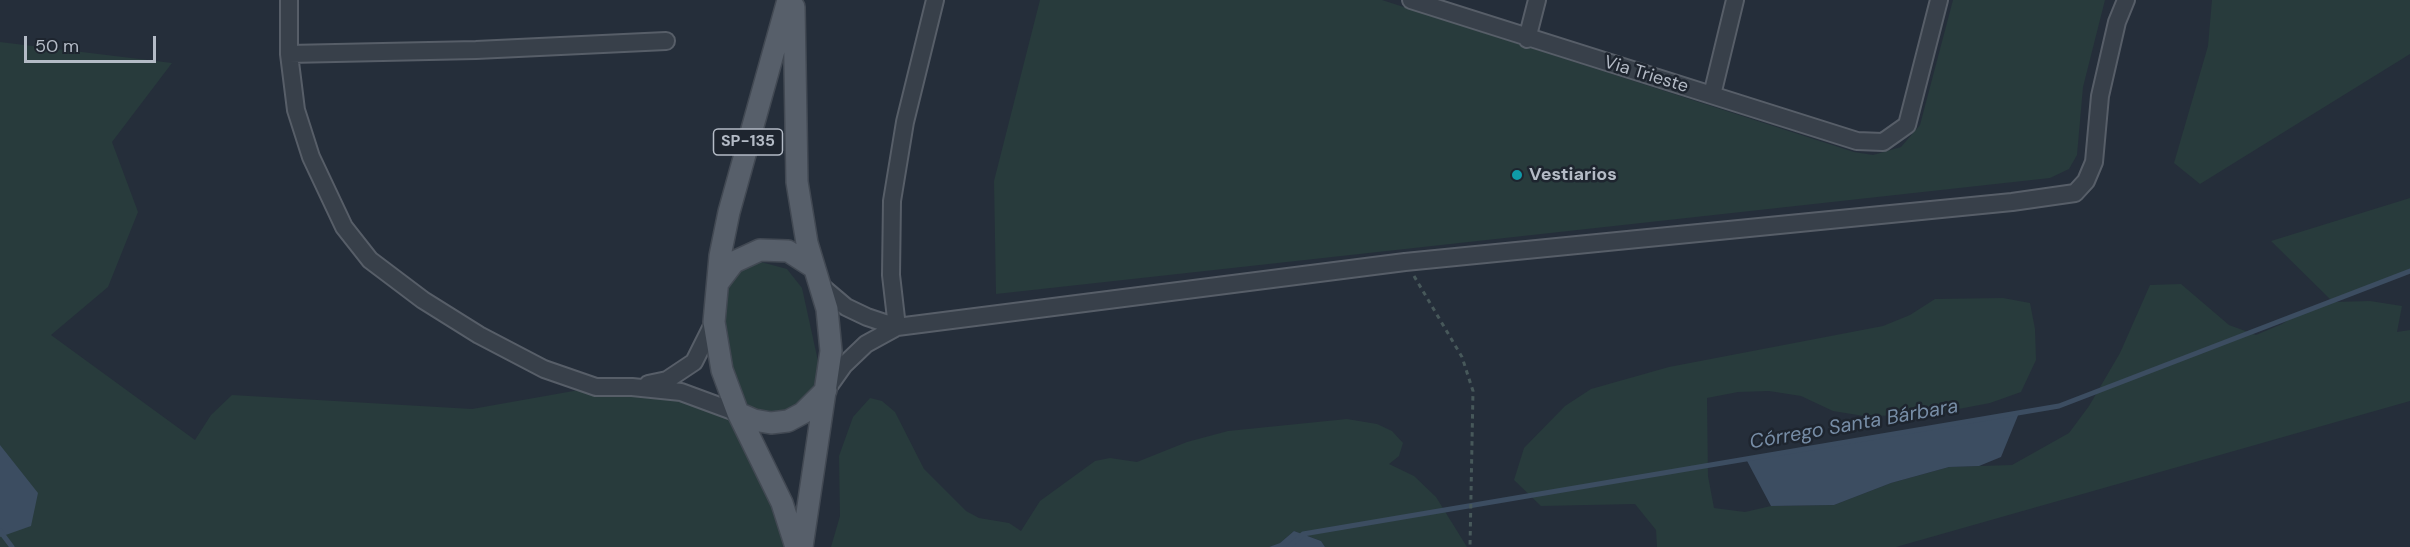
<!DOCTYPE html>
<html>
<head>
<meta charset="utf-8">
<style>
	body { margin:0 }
	#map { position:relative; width:2410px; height:547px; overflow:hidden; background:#252e3a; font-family:"DM Sans",sans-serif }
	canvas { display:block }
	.scale { position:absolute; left:24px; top:36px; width:132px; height:27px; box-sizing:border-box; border:3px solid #b4bbc6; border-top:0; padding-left:8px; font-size:18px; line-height:21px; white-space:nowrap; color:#b4bbc6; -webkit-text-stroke:4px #1e252f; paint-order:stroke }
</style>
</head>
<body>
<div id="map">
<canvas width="2410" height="547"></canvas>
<div class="scale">50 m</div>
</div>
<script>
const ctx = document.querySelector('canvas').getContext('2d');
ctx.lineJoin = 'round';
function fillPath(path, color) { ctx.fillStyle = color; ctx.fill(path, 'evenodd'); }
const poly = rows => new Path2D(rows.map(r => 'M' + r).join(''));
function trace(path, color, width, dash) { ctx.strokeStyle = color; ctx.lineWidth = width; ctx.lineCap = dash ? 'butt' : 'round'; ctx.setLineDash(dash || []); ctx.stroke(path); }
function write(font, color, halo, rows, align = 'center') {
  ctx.font = font + ' "DM Sans",sans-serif'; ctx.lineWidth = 5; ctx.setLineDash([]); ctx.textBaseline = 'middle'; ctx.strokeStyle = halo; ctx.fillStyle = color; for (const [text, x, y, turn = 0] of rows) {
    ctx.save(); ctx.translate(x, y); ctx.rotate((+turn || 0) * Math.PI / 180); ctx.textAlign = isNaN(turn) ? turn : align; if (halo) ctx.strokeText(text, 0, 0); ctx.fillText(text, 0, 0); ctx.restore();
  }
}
fillPath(poly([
	[1040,0,1382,0,1854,152,1873,155,1901,147,1920,125,1953,0,2105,0,2083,87,2077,155,2069,169,2050,178,996,294,994,181],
	[2212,0,2410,0,2410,54,2200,184,2174,163,2208,46],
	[0,42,172,63,112,142,138,212,108,287,51,335,195,440,211,415,232,395,472,409,596,387,632,387,738,413,796,547,0,547],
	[2410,198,2410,271,2332,301,2271,241],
	[761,262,787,269,802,288,818,361,814,392,783,415,757,411,746,403,729,359,723,323,724,294,738,272],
	[2181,284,2229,325,2256,335,2282,324,2308,308,2334,302,2370,301,2402,306,2397,332,2410,330,2410,401,1896,547,1657,547,1656,530,1635,504,1541,506,1514,480,1524,448,1565,406,1591,389,1669,367,1883,326,1910,315,1935,299,2003,298,2030,303,2035,329,2036,360,2021,392,1990,403,1927,415,1864,416,1833,411,1801,396,1769,391,1738,392,1707,398,1708,476,1714,508,1745,512,1771,506,1834,505,1891,483,1949,467,2012,465,2069,433,2089,406,2120,353,2150,285],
	[870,398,882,401,895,412,924,469,966,511,979,518,1009,523,1021,531,1040,501,1095,461,1110,458,1137,462,1187,442,1228,431,1347,419,1377,424,1392,431,1403,443,1399,456,1389,464,1414,476,1436,497,1467,547,1325,547,1321,541,1294,531,1280,543,1269,547,831,547,840,516,839,456,853,417]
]), '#283b3c');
fillPath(poly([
	[2019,413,2001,457,1979,466,1949,467,1891,483,1834,505,1771,506,1746,459],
	[0,445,38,493,31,526,0,537],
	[1294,531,1321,541,1325,547,1269,547,1280,543]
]), '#3c4d61');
trace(poly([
	[0,531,12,547],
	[1289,547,1303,534,2059,406,2410,271]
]), '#3c4d61', 5);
const minor = poly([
	[289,0,289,54,296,110,311,157,344,227,370,260,423,300,479,335,544,369,596,387,632,387,681,392,738,413],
	[1411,0,1857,141,1883,142,1907,125,1939,0],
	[1527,39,1537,0],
	[289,54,476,50,666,41],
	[1712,95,1735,0],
	[820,285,846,307,867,317,897,327],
	[897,327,891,275,892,201,905,122,935,0],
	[648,384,667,380,694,362,714,322],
	[827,389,844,365,866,344,897,327,1405,262,2012,202,2075,193,2086,181,2094,162,2100,96,2117,22,2126,0]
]);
const major = poly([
	[788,0,729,212,720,256,714,322,722,370,738,413,782,503,796,547],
	[794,7,797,182,807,243,827,309,831,351,802,547],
	[718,283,734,262,760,250,788,251,813,267],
	[738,413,754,420,771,423,788,421,803,413,826,390]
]);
trace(minor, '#575e68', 20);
trace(major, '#424953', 24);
trace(poly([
	[1414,276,1462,357,1473,391,1470,547]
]), '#47585a', 3, [4.5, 4.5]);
trace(minor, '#38404a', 16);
trace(major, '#575f6a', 21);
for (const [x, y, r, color] of [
	[1517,175,6,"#0f9aa8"]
]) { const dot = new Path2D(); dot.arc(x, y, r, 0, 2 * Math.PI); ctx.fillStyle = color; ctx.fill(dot); trace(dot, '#1e252f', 2); }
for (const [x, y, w] of [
	[748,142,69]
]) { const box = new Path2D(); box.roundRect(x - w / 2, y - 13, w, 26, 4.5); ctx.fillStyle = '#1e252f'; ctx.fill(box); trace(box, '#b4bbc6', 1.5); }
write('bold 16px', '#b4bbc6', null, [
	["SP-135",748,142]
]);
write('18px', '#b4bbc6', '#1e252f', [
	["Via Trieste",1646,75,17]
]);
write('bold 18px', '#b4bbc6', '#1e252f', [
	["Vestiarios",1529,175]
], 'left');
write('italic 20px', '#778da6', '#1e252f', [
	["Córrego Santa Bárbara",1854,425,-10]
]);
</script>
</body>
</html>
